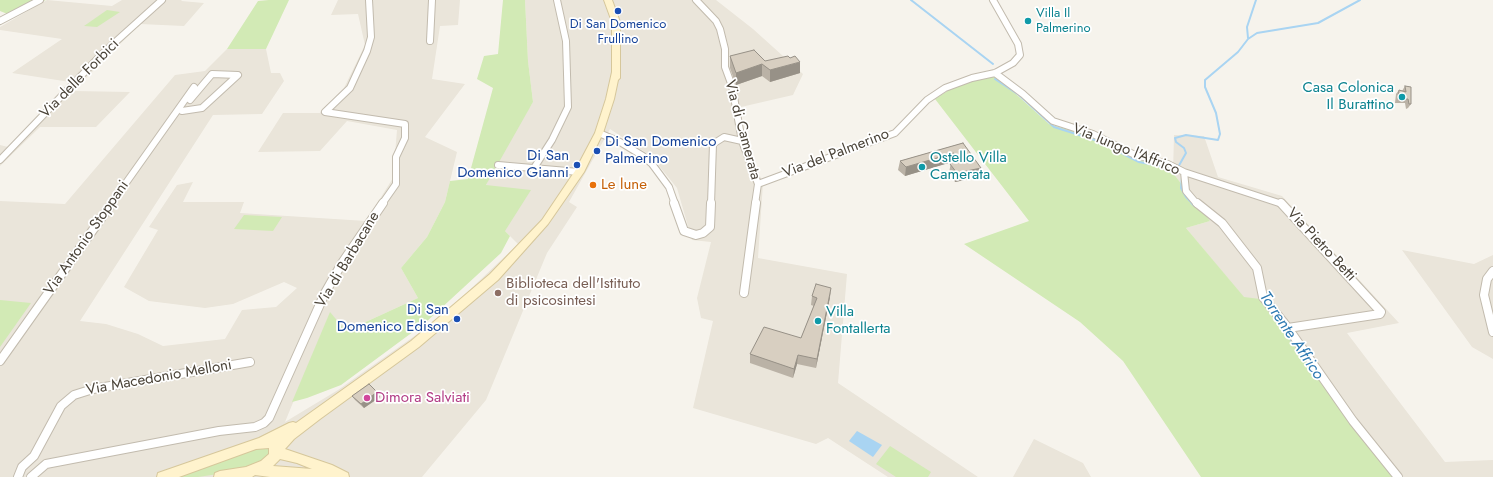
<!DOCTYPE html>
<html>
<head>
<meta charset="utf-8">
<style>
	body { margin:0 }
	canvas { display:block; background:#f6f3ec }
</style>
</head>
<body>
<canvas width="1493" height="477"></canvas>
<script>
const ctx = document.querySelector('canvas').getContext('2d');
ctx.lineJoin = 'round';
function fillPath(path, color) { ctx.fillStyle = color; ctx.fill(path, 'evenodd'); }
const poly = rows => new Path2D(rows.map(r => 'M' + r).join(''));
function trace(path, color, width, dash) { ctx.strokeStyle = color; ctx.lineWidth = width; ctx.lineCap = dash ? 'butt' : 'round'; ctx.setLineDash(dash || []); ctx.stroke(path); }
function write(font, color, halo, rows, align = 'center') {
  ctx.font = font + ' Jost,sans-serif'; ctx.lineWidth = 3.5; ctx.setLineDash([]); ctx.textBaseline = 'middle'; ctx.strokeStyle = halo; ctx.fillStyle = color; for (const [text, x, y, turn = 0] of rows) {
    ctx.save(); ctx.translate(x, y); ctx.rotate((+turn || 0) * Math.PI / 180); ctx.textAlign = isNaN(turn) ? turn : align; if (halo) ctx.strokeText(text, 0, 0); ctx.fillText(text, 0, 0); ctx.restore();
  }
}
fillPath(poly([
	[47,0,112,6,122,0,182,0,181,1,204,3,184,26,140,24,73,91,130,92,96,127,40,127,0,166,0,145,8,147,70,82,12,73,62,39,0,30,0,27],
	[338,0,460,0,458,25,440,26,432,79,465,84,425,137,457,152,445,202,427,237,401,268,418,298,346,331,330,313,285,422,338,390,423,330,459,300,518,244,505,231,486,185,506,144,533,102,528,61,525,0,716,0,753,29,803,74,793,95,741,107,742,134,763,183,758,258,847,274,838,383,978,477,888,477,828,438,816,444,693,408,713,321,701,318,697,298,711,242,692,240,677,188,651,156,610,129,569,202,577,207,547,253,486,400,422,477,0,477,0,201,65,204,175,75,205,71,227,49,266,49,271,73,280,73,284,81,262,114,213,115,80,321,106,324,138,334,163,346,225,339,242,310,276,307,297,288,284,282,233,304,205,308,149,301,124,287,158,230,149,227,177,185,193,182,183,202,244,202,240,213,366,221,393,178,397,130,347,121,320,151,258,152,283,113,320,113,344,88,365,45,358,14,331,15],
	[1174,135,1204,136,1218,177,1282,196,1399,323,1347,333,1445,462,1493,460,1493,477,1392,477,1186,228,1210,221,1173,173],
	[1402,250,1474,264,1493,255,1493,359,1472,347],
	[1034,439,1083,463,1091,477,1013,477]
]), '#eae5da');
fillPath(poly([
	[0,0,46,0,10,15,0,11],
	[269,0,289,0,266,49,227,49,258,1],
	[503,0,525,0,528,61,533,102,486,185,531,190,505,231,510,236,501,253,425,323,341,385,307,398,292,402,330,312,346,331,418,298,401,268,427,237,445,202,450,181,468,179,493,88,477,79,484,56,498,54],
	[107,10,120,12,97,27,84,26],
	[996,76,1049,124,1099,139,1135,158,1173,173,1210,221,1186,228,1244,297,1260,299,1392,477,1201,477,1123,361,1080,322,964,244,1029,221,935,99,949,90,976,80],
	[244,215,282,217,273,231,234,229],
	[0,300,31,303,0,347],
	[262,446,270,448,269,455,266,459,239,471,198,477,172,477],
	[890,446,931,472,928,477,896,477,876,464]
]), '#d2eab5');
fillPath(poly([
	[857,431,882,445,873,457,849,441]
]), '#a9d4f2');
trace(poly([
	[911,0,993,64],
	[1248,38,1247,27,1256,0],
	[995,79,1019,95,1054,127,1098,141,1139,162,1170,168],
	[1177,169,1186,153,1184,148,1176,142,1175,138,1186,135,1218,140,1220,134,1216,113,1205,87,1205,80,1238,52,1248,39,1257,33,1318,23,1360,0],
	[1182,177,1181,188,1186,197,1193,204]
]), '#a9d4f2', 2);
trace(poly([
	[1192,203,1194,205],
	[1280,324,1292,341]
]), '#a9d4f2', 3);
const minorFar1 = poly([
	[369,0,371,37,367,51,350,88,325,112,405,124,405,138,396,157,396,184,382,204],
	[696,0,716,21,720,29,725,49,725,67,732,86,742,141,758,184,755,204],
	[0,21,40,0],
	[430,41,432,0],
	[995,73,1023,94,1053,121,1093,134,1133,154,1168,164,1184,172,1186,191,1197,204],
	[182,111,202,108,238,75,212,74,190,100],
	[599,133,620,142,643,156,652,164,669,187,675,204],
	[0,160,102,54,162,0],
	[498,165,579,172],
	[534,168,552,140,568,107,566,41,557,0],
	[1184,172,1282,204],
	[758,184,895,133,927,100,945,88,972,78,995,73,1013,63,1020,55,1018,44,993,0],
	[111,204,194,87],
	[711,204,713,144,724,137,742,141]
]);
const minor = poly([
	[674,203,684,231,696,235,703,233,710,227,711,203],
	[1197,203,1222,223,1257,268,1263,297,1288,328,1353,421,1398,477],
	[1281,203,1381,312,1380,314,1288,328],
	[1493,271,1487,279,1484,295,1493,332],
	[744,293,756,203],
	[0,361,112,203],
	[18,477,22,467,34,456,61,406,74,395,93,389,250,362],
	[31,477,46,464,219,431,255,427,264,423,269,418,325,293,342,263,383,203]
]);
const secondary = poly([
	[604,0,612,0,620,22,620,78,618,80,614,99,603,133,584,172,548,224,498,280,419,347,320,419,294,439,285,449,332,465,348,473,349,477,270,477,255,475,252,477,214,477,215,473,220,471,246,467,261,461,269,454,269,448,256,449,179,477,157,477,158,473,259,438,289,423,293,422,296,423,411,341,490,274,542,220,575,171,595,133,606,99,612,72,612,22,604,0],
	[280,459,297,463,312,469,273,466,280,459]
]);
trace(minorFar1, '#c2bbae', 8);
trace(minor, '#c2bbae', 10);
trace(secondary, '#d6c79b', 2);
trace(minorFar1, '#fff', 6);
trace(minor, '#fff', 8);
fillPath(secondary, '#fff3cd');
fillPath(poly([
	[730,56,800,73,770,82,762,76,736,85,730,68],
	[1405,86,1411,104,1408,108,1406,109,1405,103,1395,103,1396,94,1399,90,1402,91],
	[963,143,979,177,955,182,949,173,951,162,905,176,898,170,900,161],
	[812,296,830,297,816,368,797,364,793,378,750,363,750,354,801,338,814,306,811,305],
	[377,392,380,397,364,408,355,400,352,396]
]), '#bab2a6');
fillPath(poly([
	[800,62,800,73,770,82,770,70],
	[762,64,762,76,736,85,736,73],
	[954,153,952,162,905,176,906,167],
	[981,168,979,177,955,182,957,173],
	[831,288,830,297,816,368,817,359],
	[798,355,797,364,793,378,794,369],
	[377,392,380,397,364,408,361,404]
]), '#979187');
const building = poly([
	[754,50,765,61,788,56,790,58,795,56,800,62,770,70,762,64,736,73,730,56,754,50],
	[1405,86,1411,87,1411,104,1409,104,1408,99,1398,99,1399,90,1406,92,1405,86],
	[963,143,981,168,957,173,950,164,954,153,906,167,900,161,963,143],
	[816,284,831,288,817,359,798,355,794,369,750,354,764,327,801,338,817,298,812,296,816,284],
	[369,384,377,392,361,404,352,396,369,384]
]);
fillPath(building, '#d8cfc1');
trace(building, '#979187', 1);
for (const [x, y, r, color] of [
	[618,11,4,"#1a4fb4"],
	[1028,21,4,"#0f9aa8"],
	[1402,97,4,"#0f9aa8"],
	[597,151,4,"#1a4fb4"],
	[577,165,4,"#1a4fb4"],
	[922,167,4,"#0f9aa8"],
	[593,185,4,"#e8710a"],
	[498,293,4,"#8d6e63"],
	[457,319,4,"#1a4fb4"],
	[818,321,4,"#0f9aa8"],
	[367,398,4,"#d1479c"]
]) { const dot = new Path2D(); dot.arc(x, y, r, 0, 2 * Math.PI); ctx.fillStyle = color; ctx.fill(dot); trace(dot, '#fff', 1.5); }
write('13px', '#0d838f', '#fff', [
	["Villa Il",1036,14],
	["Palmerino",1036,29]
], 'left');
write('13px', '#164399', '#fff', [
	["Di San Domenico",618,25],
	["Frullino",618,40]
]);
write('15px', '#4b4439', '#fff', [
	["Via delle Forbici",80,79,-45],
	["Via di Camerata",742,130,75],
	["Via lungo l'Affrico",1126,150,22],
	["Via del Palmerino",836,154,-21],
	["Via Antonio Stoppani",87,238,-55],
	["Via Pietro Betti",1321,245,47],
	["Via di Barbacane",348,260,-59],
	["Via Macedonio Melloni",159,378,-10]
]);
write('15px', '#0d838f', '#fff', [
	["Casa Colonica",1394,88,"right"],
	["Il Burattino",1394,105,"right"],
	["Ostello Villa",930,158],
	["Camerata",930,175],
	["Villa",826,312],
	["Fontallerta",826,329]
], 'left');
write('15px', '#164399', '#fff', [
	["Di San Domenico",605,142,"left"],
	["Palmerino",605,159,"left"],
	["Di San",569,156],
	["Domenico Gianni",569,173],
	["Di San",449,310],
	["Domenico Edison",449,327]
], 'right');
write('15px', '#c56008', '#fff', [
	["Le lune",601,185]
], 'left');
write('15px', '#785e54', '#fff', [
	["Biblioteca dell'Istituto",506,284],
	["di psicosintesi",506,301]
], 'left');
write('15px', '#b23c85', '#fff', [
	["Dimora Salviati",375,398]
], 'left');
write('italic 16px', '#2e7ab2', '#fff', [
	["Torrente Affrico",1291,336,56]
]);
</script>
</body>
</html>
